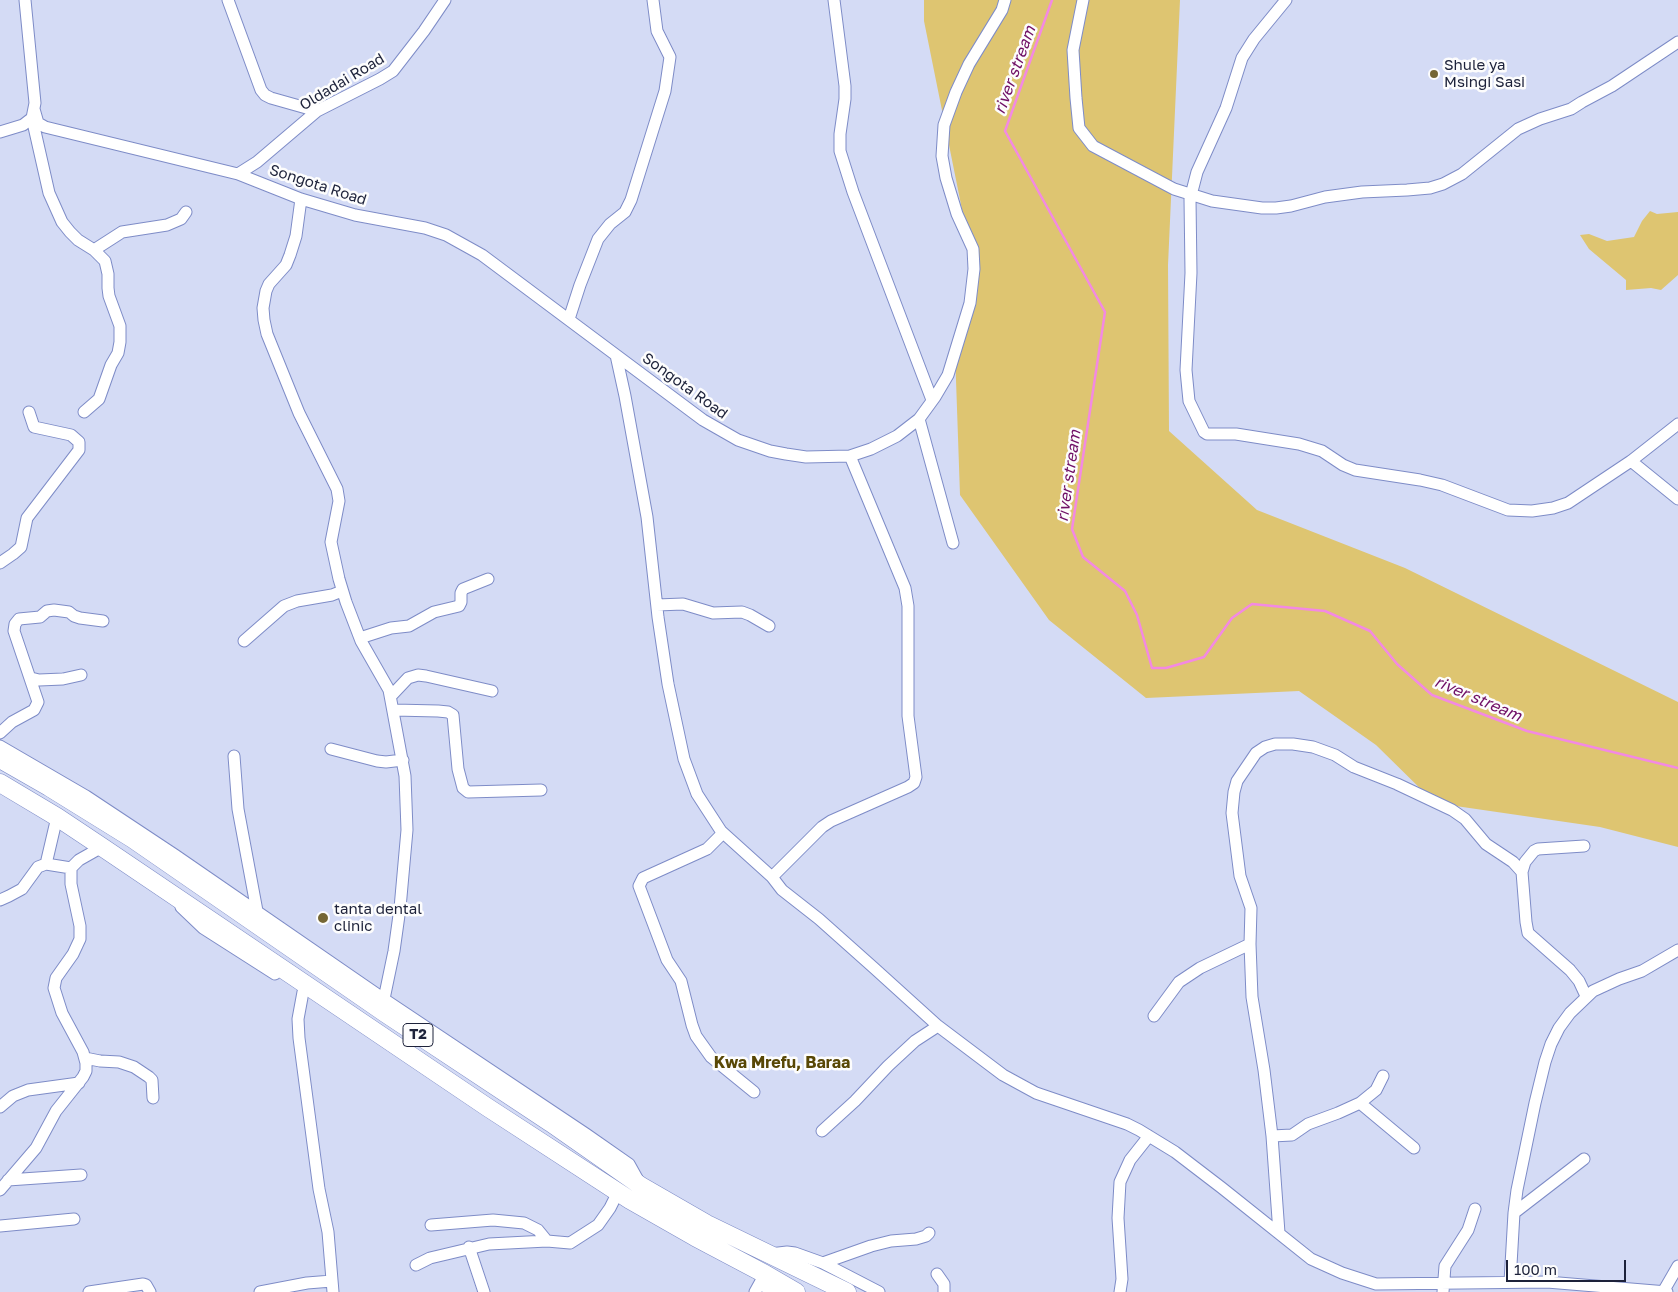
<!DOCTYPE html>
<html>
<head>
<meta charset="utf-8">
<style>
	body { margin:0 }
	#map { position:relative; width:1678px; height:1292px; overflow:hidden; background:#d4dbf5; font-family:"Golos Text",sans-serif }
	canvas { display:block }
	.scale { position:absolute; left:1506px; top:1260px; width:120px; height:22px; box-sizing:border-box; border:2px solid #1d223a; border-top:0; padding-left:6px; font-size:15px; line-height:18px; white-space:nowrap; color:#1d223a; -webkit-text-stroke:4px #fdfdfd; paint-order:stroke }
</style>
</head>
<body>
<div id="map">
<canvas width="1678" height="1292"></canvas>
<div class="scale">100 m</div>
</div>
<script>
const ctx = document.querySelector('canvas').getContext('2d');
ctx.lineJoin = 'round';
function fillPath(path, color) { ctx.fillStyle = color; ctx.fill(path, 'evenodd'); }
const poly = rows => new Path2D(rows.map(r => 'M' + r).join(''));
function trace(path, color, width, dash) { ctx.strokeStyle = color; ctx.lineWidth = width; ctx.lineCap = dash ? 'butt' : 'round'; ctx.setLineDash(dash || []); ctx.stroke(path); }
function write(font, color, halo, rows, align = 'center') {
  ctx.font = font + ' "Golos Text",sans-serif'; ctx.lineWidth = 5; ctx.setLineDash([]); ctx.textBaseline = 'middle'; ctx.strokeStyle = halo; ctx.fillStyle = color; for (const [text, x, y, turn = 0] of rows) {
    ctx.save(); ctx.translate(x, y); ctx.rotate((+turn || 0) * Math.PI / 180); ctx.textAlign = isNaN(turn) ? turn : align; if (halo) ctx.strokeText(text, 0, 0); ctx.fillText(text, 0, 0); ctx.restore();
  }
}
fillPath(poly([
	[924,0,1180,0,1168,265,1169,431,1257,510,1405,568,1678,702,1678,847,1600,827,1435,803,1376,745,1299,691,1146,698,1049,620,960,495,955,351,974,269,924,21],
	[1650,211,1657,214,1678,212,1678,275,1661,290,1651,288,1626,290,1626,280,1589,249,1580,235,1589,234,1607,241,1634,237,1642,221]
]), '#dec571');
trace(poly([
	[1052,0,1005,131,1105,312,1072,529,1083,557,1125,591,1137,615,1152,668,1166,668,1204,657,1232,618,1252,604,1325,611,1370,631,1397,664,1432,695,1527,731,1678,768]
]), '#f389e2', 2.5);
const minor = poly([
	[25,0,35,103,32,118,49,193,62,222,70,232,78,240,94,250,105,261,108,274,108,288,109,296,120,326,120,342,118,353,111,365,99,399,84,412],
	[228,0,261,90,265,95,271,98,317,111],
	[834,0,845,86,845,99,840,134,840,151,853,192,932,400],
	[1083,0,1073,50,1076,98,1079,128,1093,146,1174,189,1212,201,1262,208,1276,208,1291,206,1325,197,1362,192,1407,190,1430,188,1443,184,1462,174,1518,129,1540,119,1571,109,1582,102,1612,86,1678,42],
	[1286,0,1254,39,1242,58,1226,108,1197,172,1190,199,1191,273,1186,370,1189,401,1204,432,1207,434,1236,434,1299,444,1322,451,1343,465,1355,470,1420,480,1442,485,1508,510,1532,511,1553,508,1568,503,1631,461,1678,424],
	[34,109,38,123,45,127,238,174,301,199,355,215,425,228,446,235,482,255,703,420,738,440,770,451,786,454,806,457,850,456,871,449,897,436,919,419,935,397,948,375,970,303,974,269,973,249,957,214,946,178,942,156,944,125,956,92,969,64,1002,10,1005,0],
	[0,132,23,125,32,118],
	[238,174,257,162,317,111,380,79,393,71,424,31,445,0],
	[301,199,296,236,290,255,286,265,269,284,266,291,263,308,264,320,267,334,299,413,337,489,339,501,331,542,339,579,346,602,361,641,389,690,405,776,407,830,400,908,394,951,384,999],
	[94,250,122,232,167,225,181,219,186,212],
	[569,319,580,285,598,239,610,224,625,212,631,200,665,91,670,57,657,31,653,0],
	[616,355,625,396,647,517,658,617,668,684,684,759,697,794,721,831,772,877,782,890,819,919,874,968,938,1026,1003,1075,1036,1093,1127,1124,1139,1130,1175,1152,1222,1188,1311,1259,1342,1273,1376,1284,1547,1282,1667,1292],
	[919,419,953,543],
	[1631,461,1678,499],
	[0,563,13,554,21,547,27,518,79,450,79,442,71,435,34,427,29,412],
	[657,605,683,604,713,613,742,612,750,615,769,626],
	[360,638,391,628,409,626,434,612,459,606,461,602,461,593,463,589,488,579],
	[244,641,284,606,297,601,332,595,342,591],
	[31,678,39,680,63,679,81,675],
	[391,696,408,678,418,675,426,676,492,691],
	[394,710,438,711,448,712,453,715,458,769,463,788,468,792,541,790],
	[0,733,12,722,34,710,38,702,14,631,15,624,19,619,40,617,47,611,54,610,69,612,74,616,80,618,103,621],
	[0,746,86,796,175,855,384,999,586,1134,629,1164,639,1182],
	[331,749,377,761,386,762,403,760],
	[234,756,238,809,257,911],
	[723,833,707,849,643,878,639,886,667,960,681,981,692,1025,696,1036,711,1057,754,1092],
	[46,864,57,817],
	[1522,872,1525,862,1534,851,1538,849,1584,846],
	[772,877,822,827,831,821,908,787,914,783,916,777,908,716,908,606,905,588,850,456],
	[0,900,9,896,22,889,38,867,46,864,71,868],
	[181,907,203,928,275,974],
	[303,992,298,1019,299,1038,319,1189,328,1232,333,1292],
	[1154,1016,1179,982,1200,968,1250,944],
	[85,1058,100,1061,119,1062,134,1067,149,1077,152,1080,153,1098],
	[1360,1103,1414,1148],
	[0,1107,13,1096,28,1090,79,1083],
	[822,1131,855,1101,888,1066,915,1041,938,1026],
	[1272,1136,1292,1135,1308,1124,1338,1113,1360,1103,1376,1090,1383,1076],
	[8,1180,81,1175],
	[0,1190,36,1148,56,1111,83,1077,86,1071,86,1063,83,1052,62,1013,54,988,56,978,73,954,80,939,80,926,71,884,71,868,79,860,102,847],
	[1514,1213,1584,1159],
	[431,1225,493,1220,524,1223,538,1230,547,1241],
	[0,1226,74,1219],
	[1279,1233,1272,1136,1264,1070,1252,997,1250,944,1251,908,1240,876,1232,813,1234,792,1237,781,1256,753,1265,747,1275,744,1293,744,1313,747,1335,755,1354,767,1397,784,1452,810,1465,819,1486,844,1513,862,1522,872,1526,922,1528,933,1570,970,1579,981,1586,996],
	[469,1247,484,1292],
	[770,1254,787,1252,795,1253,823,1263,879,1292],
	[823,1263,871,1246,891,1241,916,1239,926,1236,929,1233],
	[416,1265,430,1258,489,1244,547,1241,570,1243,598,1225,610,1208,618,1192],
	[937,1274,944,1284,944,1292],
	[1510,1282,1514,1213,1517,1190,1535,1103,1545,1062,1551,1044,1559,1028,1570,1013,1593,991,1619,979,1642,971,1678,950],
	[760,1284,774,1292],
	[89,1292,143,1284,146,1285,150,1292],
	[260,1292,307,1283,332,1281],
	[755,1292,765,1274],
	[1120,1292,1122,1279,1118,1218,1120,1182,1130,1160,1149,1136],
	[1443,1292,1445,1266,1468,1230,1475,1209],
	[1663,1292,1678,1266]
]);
const highway = poly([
	[0,759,49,787,133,839,385,1013,551,1123,641,1186,707,1224,847,1292],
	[0,783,57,817,102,847,487,1107,630,1200,695,1237,765,1274,796,1292]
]);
trace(minor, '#7e8cc7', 13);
trace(highway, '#7e8cc7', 19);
trace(minor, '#fff', 11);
trace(highway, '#fff', 18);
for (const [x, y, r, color] of [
	[1434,74,5,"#756634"],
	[323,918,6,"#756634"]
]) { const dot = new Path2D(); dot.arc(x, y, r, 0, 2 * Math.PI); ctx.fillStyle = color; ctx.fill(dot); trace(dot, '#fdfdfd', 2); }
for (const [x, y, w] of [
	[418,1035,30]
]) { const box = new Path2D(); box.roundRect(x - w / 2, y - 11.5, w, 23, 4); ctx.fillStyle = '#fdfdfd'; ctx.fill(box); trace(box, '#1d223a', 1); }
write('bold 14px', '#1d223a', null, [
	["T2",418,1035]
]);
write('15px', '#1d223a', '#fdfdfd', [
	["Shule ya",1444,65],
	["Msingi Sasi",1444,82],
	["tanta dental",334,909],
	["clinic",334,926]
], 'left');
write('15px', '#1d223a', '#fdfdfd', [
	["Oldadai Road",342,82,-31],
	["Songota Road",318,185,18],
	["Songota Road",685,386,36]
]);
write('italic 16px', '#701066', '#fdfdfd', [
	["river stream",1015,70,-70],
	["river stream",1069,476,-82],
	["river stream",1478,699,23]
]);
write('bold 16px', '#584705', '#fdfdfd', [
	["Kwa Mrefu, Baraa",782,1063]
]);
</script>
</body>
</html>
